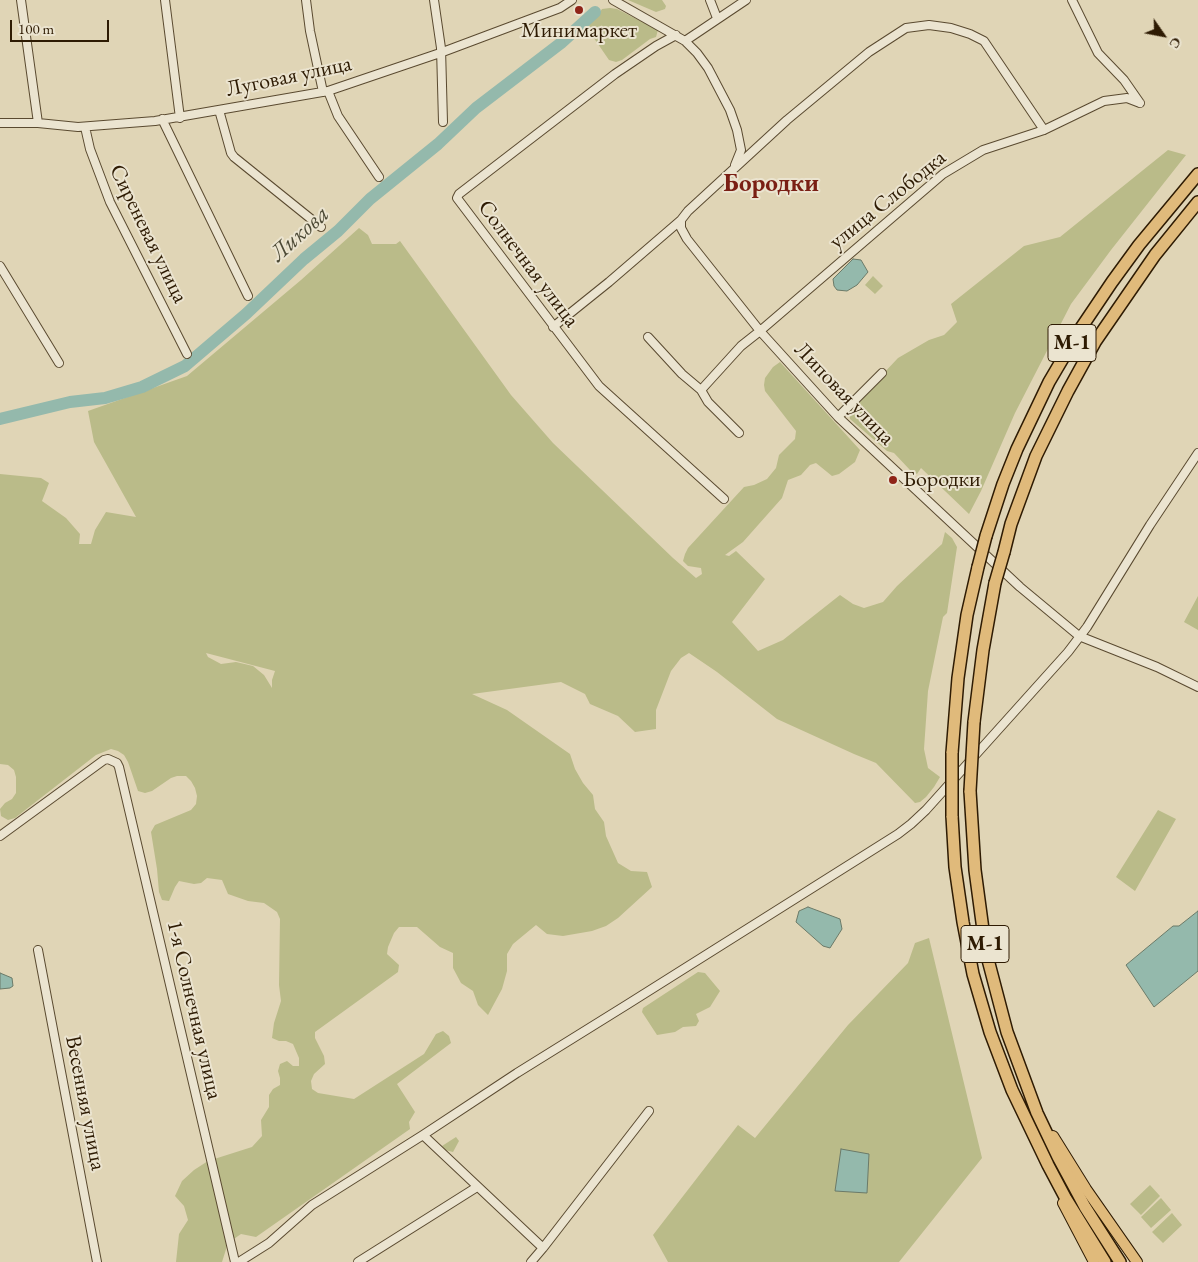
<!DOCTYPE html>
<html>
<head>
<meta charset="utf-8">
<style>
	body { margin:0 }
	#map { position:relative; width:1198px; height:1262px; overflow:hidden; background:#e0d5b6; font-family:"EB Garamond",serif }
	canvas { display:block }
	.north { position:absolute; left:1138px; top:10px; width:50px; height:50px; -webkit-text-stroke:4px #ebe4d0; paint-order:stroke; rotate:123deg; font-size:14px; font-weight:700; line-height:20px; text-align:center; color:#2e1b03 }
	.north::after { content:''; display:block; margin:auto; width:18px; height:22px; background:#2e1b03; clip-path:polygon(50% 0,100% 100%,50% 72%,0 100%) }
	.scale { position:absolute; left:10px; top:20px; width:99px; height:22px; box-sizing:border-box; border:2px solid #2e1b03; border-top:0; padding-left:6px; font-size:15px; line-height:18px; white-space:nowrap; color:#2e1b03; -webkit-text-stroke:4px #ebe4d0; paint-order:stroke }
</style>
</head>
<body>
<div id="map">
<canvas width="1198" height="1262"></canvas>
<div class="north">С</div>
<div class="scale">100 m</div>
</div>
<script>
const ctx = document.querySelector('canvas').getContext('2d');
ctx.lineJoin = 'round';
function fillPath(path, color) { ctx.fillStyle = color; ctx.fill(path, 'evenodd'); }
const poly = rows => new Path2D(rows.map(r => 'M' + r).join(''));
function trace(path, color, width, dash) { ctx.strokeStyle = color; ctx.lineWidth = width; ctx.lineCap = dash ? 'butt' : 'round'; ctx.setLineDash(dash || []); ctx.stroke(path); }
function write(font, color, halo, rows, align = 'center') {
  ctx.font = font + ' "EB Garamond",serif'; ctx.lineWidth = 4; ctx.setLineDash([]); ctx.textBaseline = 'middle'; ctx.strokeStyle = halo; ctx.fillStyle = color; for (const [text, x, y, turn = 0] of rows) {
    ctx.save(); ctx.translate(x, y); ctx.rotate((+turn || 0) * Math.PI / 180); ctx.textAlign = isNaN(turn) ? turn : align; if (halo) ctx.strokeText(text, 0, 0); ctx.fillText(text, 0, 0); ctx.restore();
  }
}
fillPath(poly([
	[628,0,662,0,666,6,665,9,656,12],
	[610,8,617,9,658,30,656,37,650,39,622,60,616,62,609,60,589,31,588,24,591,18,598,15,602,9],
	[1168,150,1186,155,1111,250,1071,304,1015,413,981,491,969,514,921,468,917,474,910,470,894,453,887,451,850,419,849,414,850,409,898,358,929,340,944,335,957,322,951,304,1024,246,1060,237],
	[359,228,368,235,372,244,396,244,400,241,511,395,553,443,673,558,696,578,702,574,701,568,688,566,683,561,685,554,688,548,744,487,754,485,767,479,776,468,779,455,795,439,796,431,765,391,764,385,765,378,773,367,780,362,860,450,855,462,839,474,832,476,816,463,810,465,801,475,788,480,782,498,743,542,725,555,729,556,736,551,765,579,732,622,758,651,783,640,840,595,853,604,864,608,883,602,897,586,942,544,945,532,952,538,957,547,947,613,943,617,928,691,924,749,928,768,940,777,934,787,926,797,920,802,915,803,876,763,854,754,777,719,717,672,689,653,681,658,671,671,656,710,656,729,635,732,618,716,590,704,585,694,561,682,472,694,507,710,570,754,575,769,583,783,593,795,595,809,604,822,606,836,618,863,631,871,647,872,652,887,618,918,606,926,592,931,563,936,547,934,536,925,513,944,507,954,507,971,502,989,488,1015,478,1005,473,991,461,983,453,968,453,953,440,947,417,927,399,927,394,933,388,947,387,954,399,965,398,972,315,1032,315,1038,324,1056,325,1064,314,1074,311,1081,312,1089,318,1093,354,1099,424,1054,436,1034,443,1031,449,1036,451,1043,397,1084,415,1112,409,1122,410,1129,256,1237,241,1234,228,1243,222,1262,176,1262,179,1234,188,1220,184,1206,175,1196,182,1181,194,1170,208,1161,252,1147,262,1136,261,1120,269,1107,269,1095,273,1089,280,1085,280,1078,278,1071,280,1064,287,1061,293,1066,299,1066,299,1058,293,1044,286,1041,279,1041,272,1038,274,1023,281,1001,279,985,280,919,277,912,264,903,248,901,228,894,222,880,207,878,201,883,194,884,179,881,175,887,169,901,162,900,159,892,157,869,151,832,155,825,191,810,196,804,197,796,195,788,191,781,186,776,177,776,171,778,152,791,145,793,138,791,128,762,124,755,118,751,111,749,96,755,15,818,8,820,1,816,0,809,5,803,12,799,16,793,16,777,14,770,8,765,0,764,0,474,41,478,49,483,42,501,66,518,80,534,79,544,91,544,95,530,106,512,136,517,94,442,88,411,187,376,301,280],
	[206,653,275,671,272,680,272,688,264,675,253,666,236,662,221,664,208,657],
	[873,276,883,286,875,294,865,285],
	[1198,596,1198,630,1184,622],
	[1158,810,1176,819,1135,891,1116,877],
	[929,938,982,1158,899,1262,668,1262,653,1235,738,1125,755,1138,848,1025,908,963,915,943],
	[698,972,705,973,720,991,710,1007,696,1014,699,1021,696,1026,683,1027,675,1032,657,1035,642,1012,643,1008],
	[456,1137,459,1141,453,1152,445,1150,442,1146],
	[1150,1185,1160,1196,1141,1215,1130,1204],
	[1161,1198,1171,1210,1151,1228,1141,1217],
	[1172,1213,1182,1225,1163,1243,1152,1232]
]), '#babb89');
const water = poly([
	[853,259,861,260,868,272,857,285,847,291,837,290,834,286,833,279,853,259],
	[808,907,840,919,842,929,830,948,823,946,796,922,799,911,808,907],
	[1198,911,1198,971,1154,1007,1126,965,1173,926,1179,926,1198,911],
	[0,973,12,978,13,986,10,988,0,989,0,973],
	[841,1149,869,1154,867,1193,835,1191,841,1149]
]);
fillPath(water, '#94b9ac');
trace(water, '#6b7a68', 1);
trace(poly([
	[0,419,70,402,105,398,142,387,185,366,246,314,304,259,338,231,370,199,438,144,476,108,561,43,595,12]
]), '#94b9ac', 12);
const minor = poly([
	[21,0,38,123],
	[165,0,180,118],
	[306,0,310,31,323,92],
	[434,0,441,48,443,122],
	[613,0,685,41,697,53,708,68,730,110,737,130,741,150,735,165],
	[710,0,717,18],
	[1072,0,1098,53,1124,80,1140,103],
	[676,35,656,46,615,74,459,194,457,198,599,386,724,499],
	[685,41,746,0],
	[328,91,338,116,379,177],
	[219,110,231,153,234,157,321,227],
	[162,119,248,296],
	[0,123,38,123,78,127,155,121,328,91,440,53,560,8,572,0],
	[85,127,90,149,110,202,187,354],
	[1044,130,984,41,970,34,951,28,929,25,906,28,869,52,787,120,688,211,681,220,681,228,687,239,760,331,838,417,1020,587,1079,636,1157,667,1198,687],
	[0,266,59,363],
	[553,327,609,282,681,220],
	[648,337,682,374,701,390,708,402,739,433],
	[701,390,741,346,760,331,943,174,983,150,1044,130,1104,101,1127,98,1140,103],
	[838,417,882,373],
	[0,836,104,760,108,759,117,763,119,767,235,1262],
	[38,950,97,1262],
	[423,1135,543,1248,649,1111],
	[239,1262,269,1243,312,1205,423,1135,517,1073,628,1004,898,834,911,824,926,810,1068,652,1087,627,1150,525,1198,453],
	[358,1262,477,1187],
	[531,1262,543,1248]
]);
const major = poly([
	[1053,1136,1086,1189,1137,1262],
	[1063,1203,1094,1262]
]);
const highway = poly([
	[986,536,1003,484,1017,449,1049,382,1079,331,1112,282,1139,245,1198,174],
	[1004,552,1011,524,1036,456,1068,391,1095,342,1155,255,1198,202],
	[974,722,983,650,995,583],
	[952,753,958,678,967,615,978,567],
	[970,791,975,870,986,952,1007,1032,1037,1113,1058,1157,1085,1207,1120,1262],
	[952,816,955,867,963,922,973,974,990,1032,1012,1090,1048,1165,1066,1199,1105,1262]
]);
trace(minor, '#5a4a30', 10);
trace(major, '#2e1b03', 12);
trace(highway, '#2e1b03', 14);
trace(minor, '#ebe4d0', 8);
trace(major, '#e0ba7b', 10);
trace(highway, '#e0ba7b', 11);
const highwayBridge = poly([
	[978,567,986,536],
	[995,583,1004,552],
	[952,753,952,816],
	[970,791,974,722]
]);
trace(highwayBridge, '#2e1b03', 14, []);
trace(highwayBridge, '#e0ba7b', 11);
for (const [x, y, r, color] of [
	[579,10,5,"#8f2418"],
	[893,480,5,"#8f2418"]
]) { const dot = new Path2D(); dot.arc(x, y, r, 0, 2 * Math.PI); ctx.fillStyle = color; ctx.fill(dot); trace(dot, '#ebe4d0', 2); }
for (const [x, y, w] of [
	[1072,343,48],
	[985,944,48]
]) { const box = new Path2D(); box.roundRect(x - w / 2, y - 18.5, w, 37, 4); ctx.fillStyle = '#ebe4d0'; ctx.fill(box); trace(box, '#2e1b03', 1); }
write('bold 21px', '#2e1b03', null, [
	["М-1",1072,343],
	["М-1",985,944]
]);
write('22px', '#2e1b03', '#ebe4d0', [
	["Минимаркет",579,31],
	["Бородки",903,480,"left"]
]);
write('22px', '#2e1b03', '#ebe4d0', [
	["Луговая улица",289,77,-12],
	["улица Слободка",888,200,-39],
	["Сиреневая улица",148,234,64],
	["Солнечная улица",528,264,53],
	["Липовая улица",844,394,46],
	["1-я Солнечная улица",194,1010,77],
	["Весенняя улица",85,1103,79]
]);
write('italic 24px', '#4d4a36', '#ebe4d0', [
	["Ликова",300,234,-42]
]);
write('bold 25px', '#7a1f14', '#ebe4d0', [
	["Бородки",771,184]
]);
</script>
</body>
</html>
